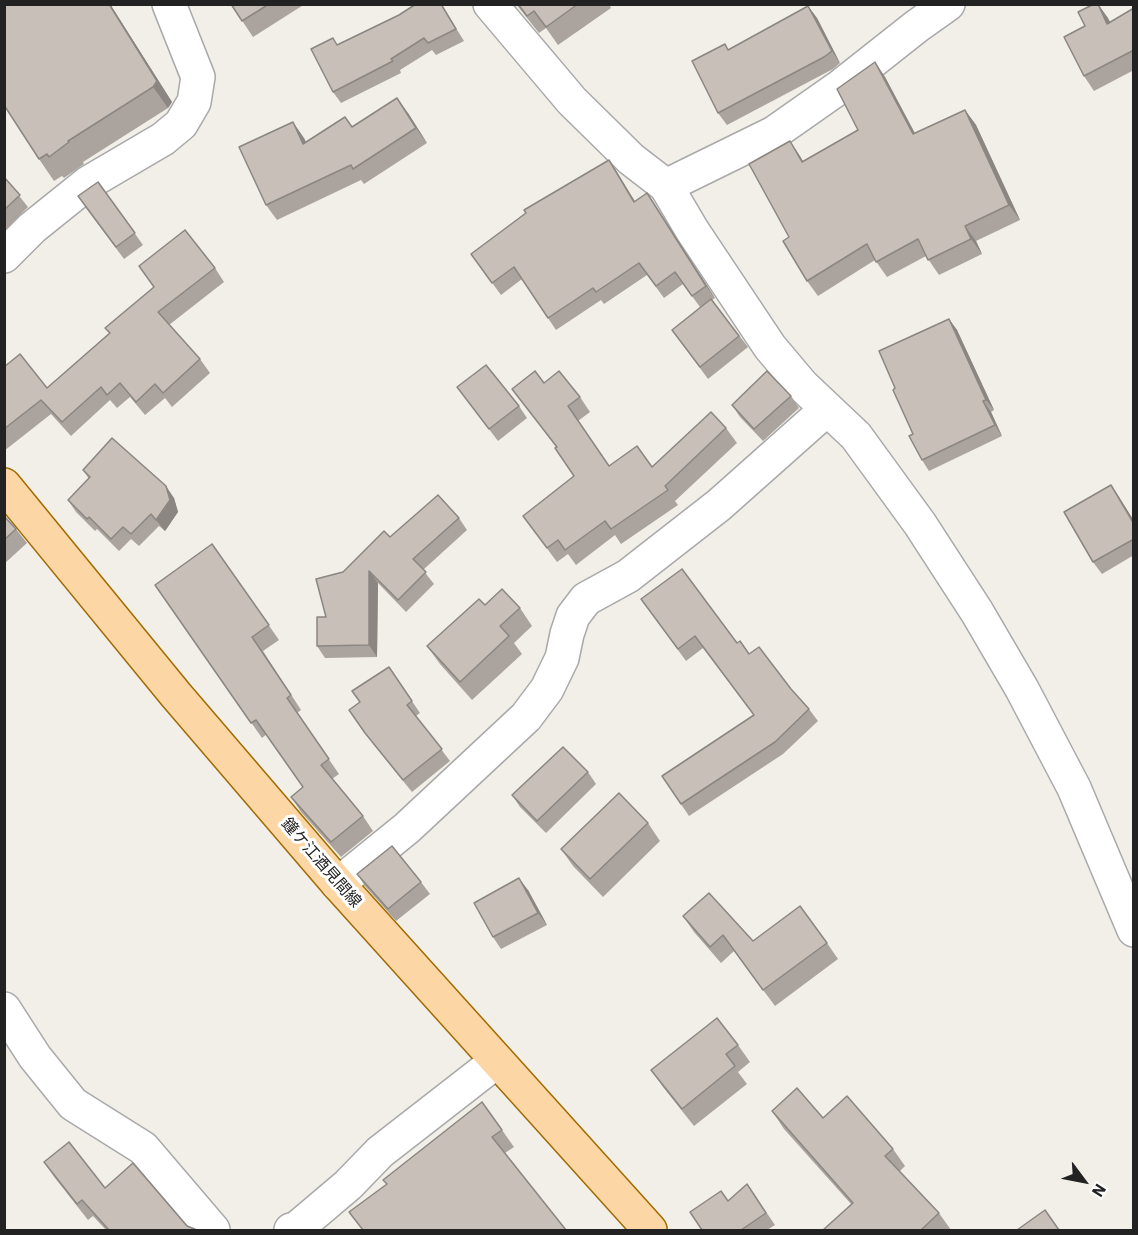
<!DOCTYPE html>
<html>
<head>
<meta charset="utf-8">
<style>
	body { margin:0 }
	#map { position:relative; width:1138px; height:1235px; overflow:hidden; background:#f2efe9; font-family:"IBM Plex Sans",sans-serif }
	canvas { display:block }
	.frame { position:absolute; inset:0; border:6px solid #222; pointer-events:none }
	.north { position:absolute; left:1054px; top:1151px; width:60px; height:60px; -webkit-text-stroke:4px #fff; paint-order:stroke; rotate:122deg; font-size:16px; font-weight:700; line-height:24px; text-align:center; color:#222 }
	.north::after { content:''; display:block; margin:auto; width:21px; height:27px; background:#222; clip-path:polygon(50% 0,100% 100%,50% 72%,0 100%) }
</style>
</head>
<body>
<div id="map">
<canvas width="1138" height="1235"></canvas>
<div class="frame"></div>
<div class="north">N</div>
</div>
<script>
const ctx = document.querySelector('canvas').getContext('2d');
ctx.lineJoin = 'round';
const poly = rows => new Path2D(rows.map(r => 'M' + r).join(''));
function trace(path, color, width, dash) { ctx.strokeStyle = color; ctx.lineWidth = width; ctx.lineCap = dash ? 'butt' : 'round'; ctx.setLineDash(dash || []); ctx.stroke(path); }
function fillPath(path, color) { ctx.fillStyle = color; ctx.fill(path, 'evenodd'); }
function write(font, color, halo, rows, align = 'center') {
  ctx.font = font + ' "IBM Plex Sans","Noto Sans JP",sans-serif'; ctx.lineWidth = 6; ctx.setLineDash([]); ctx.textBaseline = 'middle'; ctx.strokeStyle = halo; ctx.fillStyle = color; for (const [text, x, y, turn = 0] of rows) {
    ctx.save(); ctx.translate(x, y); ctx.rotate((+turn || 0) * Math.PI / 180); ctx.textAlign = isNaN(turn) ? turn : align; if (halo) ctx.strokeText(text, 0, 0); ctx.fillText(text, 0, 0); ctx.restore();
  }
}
const minor = poly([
	[490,4,572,101,631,159,666,186,692,230,770,347,802,385,856,436,920,524,977,612,1022,689,1074,788,1134,930],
	[666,186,774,133,841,86,917,26,948,4],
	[4,256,32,228,88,183,163,139,181,124,194,102,198,77,169,4],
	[338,884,407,828,526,717,547,689,562,658,567,634,573,616,586,599,628,576,719,505,827,409],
	[4,1009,35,1057,73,1104,143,1148,213,1230],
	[291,1230,296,1229,348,1185,380,1152,497,1061]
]);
const major = poly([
	[4,485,176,695,338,884,650,1230]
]);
trace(minor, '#a9a9a9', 36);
trace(major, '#a06b00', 36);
trace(minor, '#fff', 33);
trace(major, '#fcd6a4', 33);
fillPath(poly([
	[110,4,172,102,168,108,83,162,84,164,64,178,62,176,54,181,39,159],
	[231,4,305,4,253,37],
	[416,4,441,4,464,41,436,55,432,50,400,70,401,73,341,103,333,92,338,45,399,15],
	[516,4,609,4,611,8,558,45,546,28,539,33],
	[1098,4,1110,22,1134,8,1134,70,1094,91,1084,76,1085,26],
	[808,6,817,18,840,63,833,69,727,125,718,113,729,50],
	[875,62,885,77,915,133,965,110,976,125,1020,220,976,241,982,254,939,275,926,256,887,277,875,260,818,296,807,281,789,237,790,141,803,161,858,130],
	[408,113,427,143,364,184,361,180,277,220,266,205,304,138,306,142,352,127],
	[609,160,635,201,647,193,715,298,712,300,748,347,708,379,672,330,700,307,683,284,664,298,647,275,604,304,601,300,556,330,522,279,501,295,471,254],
	[4,177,28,207,4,231],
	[98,182,143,245,124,259,86,208],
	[139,266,215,268,224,282,169,325,200,359,210,373,172,407,165,398,145,415,130,397,117,408,110,400,71,436,51,414,4,451,4,367,47,388,109,333,105,328,154,287],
	[949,319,957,330,994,410,991,412,1002,436,929,471,922,460,895,388],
	[544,383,580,397,590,412,578,421,609,466,652,467,726,428,737,443,675,501,678,505,621,544,615,535,576,565,568,554,557,562,523,516,574,476,556,447,512,389],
	[457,387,519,406,527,418,498,441],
	[791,396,799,408,763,441,740,417,732,405],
	[83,470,174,498,178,512,165,531,159,526,139,546,131,539,119,551,97,529,95,531,76,512,68,500,89,479],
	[1119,497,1134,521,1134,555,1102,574,1093,562],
	[4,516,16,529,27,543,4,564],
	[459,518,467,530,423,570,434,584,406,612,378,583,377,657,325,658,317,646,326,617,343,572,390,537],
	[212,544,279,640,263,651,301,710,297,713,339,774,332,779,363,816,373,831,341,857,301,812,291,797,303,787,267,734,262,738,155,585],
	[641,599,737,643,791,689,809,709,818,721,783,754,689,816,662,776,754,715,703,648,686,661],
	[485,605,520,608,532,626,514,643,522,654,472,700,440,664,427,646],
	[389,667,420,713,416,716,450,761,412,792,374,745,349,710,360,702],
	[588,772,596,784,546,833,520,807,512,795],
	[648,823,660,841,603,897,573,866,561,849],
	[357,874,421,882,430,894,396,921,365,886],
	[528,890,547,925,501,949,493,937],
	[683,916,753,941,827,943,838,959,775,1006,734,951,721,963,694,932],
	[738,1045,750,1062,738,1072,747,1084,694,1126,663,1087,651,1070],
	[772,1111,823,1118,893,1149,905,1166,900,1171,939,1213,951,1230,823,1230,851,1204,784,1129],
	[502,1130,514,1147,505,1153,566,1230,363,1230,349,1212],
	[44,1162,105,1188,197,1230,106,1230,93,1216,88,1220,55,1178],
	[747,1184,775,1225,767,1230,702,1230,728,1201]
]), '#aba49e');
fillPath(poly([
	[109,4,110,4,172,102,168,108,153,87],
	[1098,4,1108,18,1118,38,1107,24],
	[808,6,817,18,840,63,832,51],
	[875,62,885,77,923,149,913,134],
	[397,98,408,113,427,143,416,128],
	[965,110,976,125,1020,220,1009,205],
	[293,122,304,138,313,159,303,144],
	[790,141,800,156,812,178,802,162],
	[609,160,617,172,642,214,634,202],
	[647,193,655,205,715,298,706,286],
	[965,226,976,241,982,254,971,239],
	[949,319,957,330,994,410,986,400],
	[983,401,991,412,1002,436,995,425],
	[1111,485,1119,497,1134,521,1134,524],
	[166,486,174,498,178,512,165,531,156,520],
	[369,571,378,583,377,657,369,645],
	[519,878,528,890,547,925,538,913]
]), '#8b8681');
const building = poly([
	[4,4,109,4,157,81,153,87,68,141,69,142,49,157,47,154,39,159,4,105,4,4],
	[231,4,269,4,242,21,231,4],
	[416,4,441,4,456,29,428,43,424,38,391,59,393,61,333,92,311,49,333,38,337,45,399,15,416,4],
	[518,4,578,4,546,27,534,11,527,16,518,4],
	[1094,4,1098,4,1107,24,1134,8,1134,50,1084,76,1064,37,1085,26,1078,12,1094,4],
	[808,6,832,51,824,57,718,113,692,61,725,44,728,50,808,6],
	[875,62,913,134,965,110,1009,205,965,226,971,239,928,260,918,239,876,262,867,244,807,281,783,241,789,237,749,164,790,141,802,162,858,130,837,89,875,62],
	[397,98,416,128,353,169,351,165,266,205,239,147,293,122,303,144,345,117,352,127,397,98],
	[609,160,634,202,647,193,706,286,692,296,675,272,656,286,639,263,596,292,593,288,548,318,514,267,492,283,471,254,526,213,524,210,609,160],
	[4,177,20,195,4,210,4,177],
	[98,182,135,233,116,247,78,196,98,182],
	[185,230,215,268,158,312,200,359,163,393,155,384,136,402,120,383,107,395,101,387,62,422,41,400,4,429,4,367,20,354,47,388,110,333,105,328,154,287,139,266,185,230],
	[711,299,739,336,700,367,672,330,711,299],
	[949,319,986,400,983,401,995,425,922,460,909,436,913,434,893,390,895,388,879,351,949,319],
	[486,365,519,406,489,429,457,387,486,365],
	[535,371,544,383,559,371,580,397,568,406,609,466,637,446,652,467,711,412,726,428,665,486,668,490,611,529,605,521,565,550,558,540,547,548,523,516,574,476,555,448,557,447,512,389,535,371],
	[767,371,791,396,754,429,732,405,767,371],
	[112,438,166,486,170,500,156,520,151,514,131,534,123,527,111,539,89,517,87,519,68,500,90,477,83,470,112,438],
	[1111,485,1134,524,1134,539,1093,562,1064,512,1111,485],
	[438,495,459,518,413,559,426,572,398,600,369,571,369,645,317,646,317,617,326,617,316,579,343,572,384,531,390,537,438,495],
	[4,516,16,529,4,540,4,516],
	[212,544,269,625,252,637,291,695,287,698,329,759,321,765,363,816,331,842,291,797,303,787,256,720,251,723,155,585,212,544],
	[682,569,737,643,740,641,749,654,759,647,791,689,809,709,775,742,681,804,662,776,754,715,695,636,678,649,641,599,682,569],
	[502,589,520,608,500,626,509,636,460,682,427,646,479,599,485,605,502,589],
	[389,667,412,701,407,705,442,749,403,780,365,733,349,710,360,702,352,691,389,667],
	[563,747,588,772,537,821,512,795,563,747],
	[619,793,648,823,590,879,561,849,619,793],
	[392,846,421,882,388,909,357,874,392,846],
	[519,878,538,913,493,937,474,903,519,878],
	[709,893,753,941,800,906,827,943,763,990,723,935,710,947,683,916,709,893],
	[717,1018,738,1045,726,1054,735,1066,682,1109,651,1070,717,1018],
	[797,1088,823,1118,847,1096,893,1149,885,1156,939,1213,921,1230,823,1230,853,1203,772,1111,797,1088],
	[482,1102,502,1130,492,1137,566,1230,363,1230,349,1212,387,1184,383,1180,482,1102],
	[69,1142,105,1188,133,1163,187,1226,197,1230,109,1230,82,1200,77,1204,44,1162,69,1142],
	[747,1184,766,1213,741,1230,702,1230,690,1212,721,1191,728,1201,747,1184],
	[1045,1210,1059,1230,1017,1230,1045,1210]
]);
fillPath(building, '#c7bfb8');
trace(building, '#8b8681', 1.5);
write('16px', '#222', '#fff', [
	["鐘ケ江酒見間線",321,863,49]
]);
</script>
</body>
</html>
